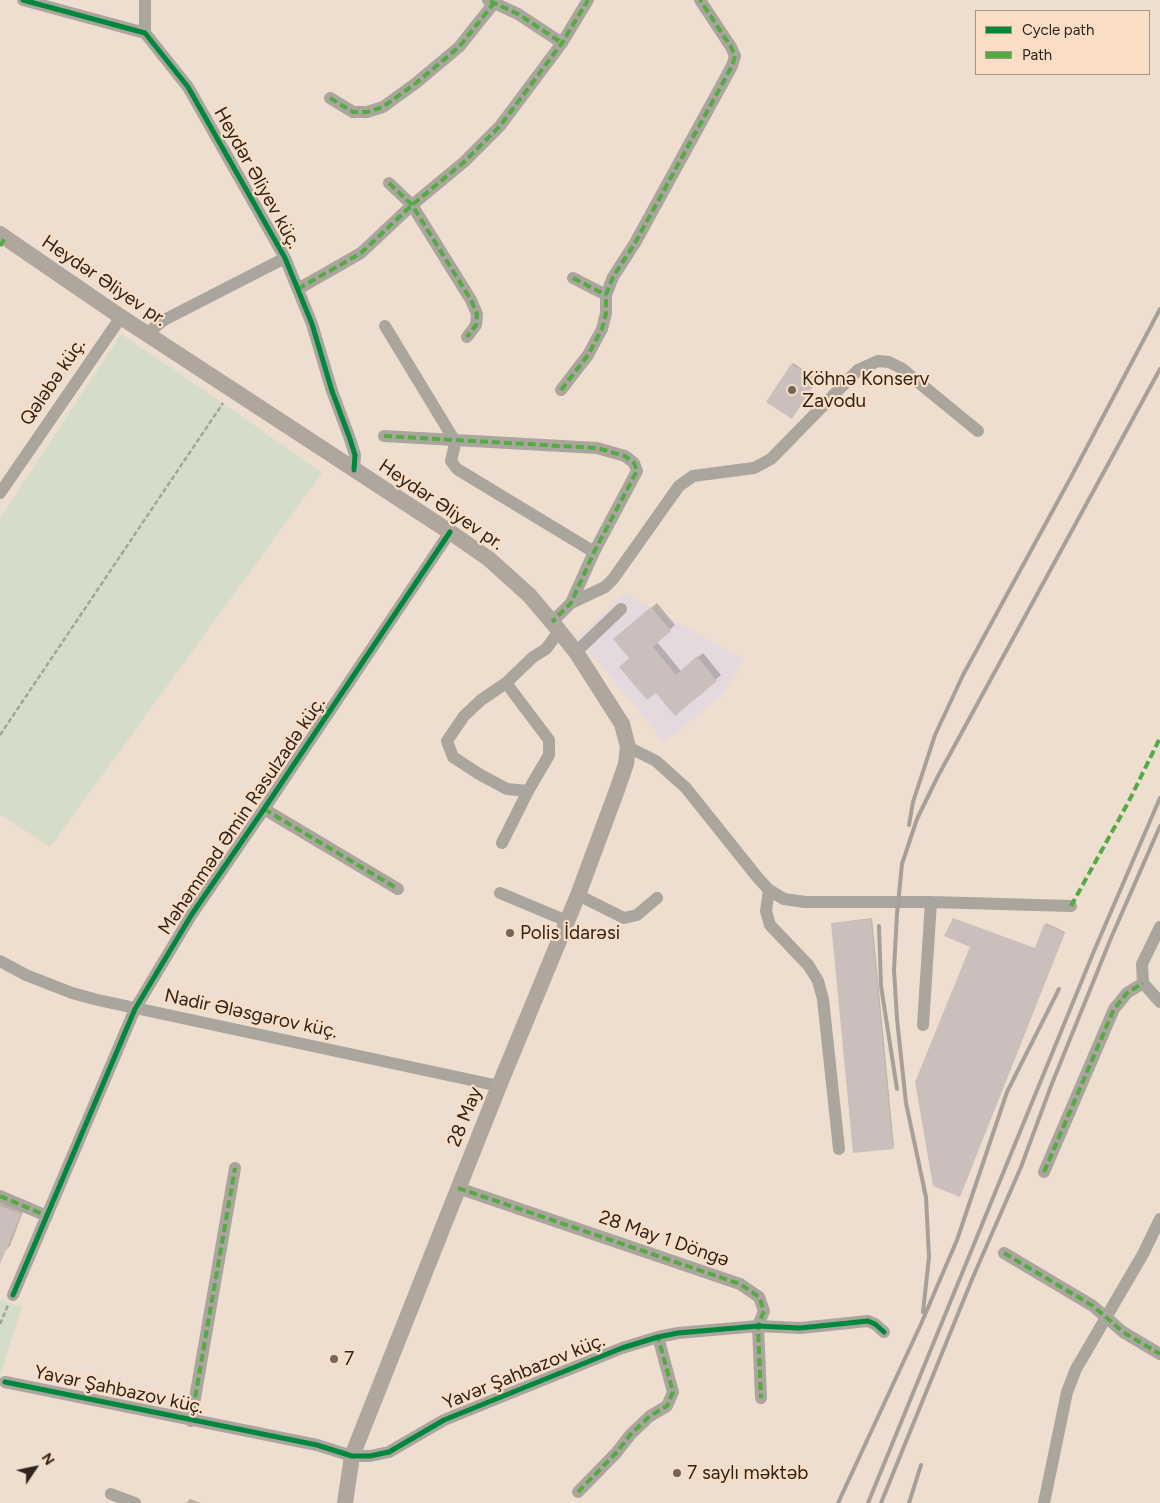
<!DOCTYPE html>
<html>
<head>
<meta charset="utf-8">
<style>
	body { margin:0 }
	#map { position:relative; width:1160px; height:1503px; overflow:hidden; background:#edded0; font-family:Figtree,sans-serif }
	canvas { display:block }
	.legend { position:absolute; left:975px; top:10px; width:175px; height:65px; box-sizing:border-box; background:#f9ddc4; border:1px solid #a89380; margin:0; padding:6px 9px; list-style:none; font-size:15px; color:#2f241b }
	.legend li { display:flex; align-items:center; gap:10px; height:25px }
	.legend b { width:25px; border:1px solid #a89380 }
	.north { position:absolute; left:10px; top:1443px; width:50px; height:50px; -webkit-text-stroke:4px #f9ddc4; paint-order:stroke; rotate:56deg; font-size:14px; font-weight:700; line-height:20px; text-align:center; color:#2f241b }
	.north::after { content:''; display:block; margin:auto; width:18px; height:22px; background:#2f241b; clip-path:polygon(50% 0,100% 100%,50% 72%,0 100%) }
</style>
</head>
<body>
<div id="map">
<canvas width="1160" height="1503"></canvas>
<ul class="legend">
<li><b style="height:6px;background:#00873e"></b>Cycle path</li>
<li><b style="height:6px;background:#54aa43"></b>Path</li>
</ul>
<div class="north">N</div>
</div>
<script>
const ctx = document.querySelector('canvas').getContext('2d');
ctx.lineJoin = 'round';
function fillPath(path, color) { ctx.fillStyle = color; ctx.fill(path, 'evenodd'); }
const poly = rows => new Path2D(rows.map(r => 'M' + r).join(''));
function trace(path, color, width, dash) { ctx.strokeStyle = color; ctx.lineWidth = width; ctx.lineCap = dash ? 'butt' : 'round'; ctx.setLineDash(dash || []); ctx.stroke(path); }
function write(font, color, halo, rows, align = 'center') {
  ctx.font = font + ' Figtree,sans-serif'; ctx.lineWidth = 4.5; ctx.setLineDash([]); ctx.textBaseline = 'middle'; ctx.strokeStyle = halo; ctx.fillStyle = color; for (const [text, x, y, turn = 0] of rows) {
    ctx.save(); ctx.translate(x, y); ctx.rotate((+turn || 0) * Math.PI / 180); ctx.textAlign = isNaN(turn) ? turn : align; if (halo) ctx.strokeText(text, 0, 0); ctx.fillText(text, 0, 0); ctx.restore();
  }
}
fillPath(poly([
	[625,593,744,660,722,695,664,742,578,637]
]), '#e4d9de');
fillPath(poly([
	[121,334,223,403,322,473,50,847,0,814,0,518],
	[0,1300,22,1307,0,1376]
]), '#d5ddc8');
fillPath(poly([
	[793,363,817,379,793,416,792,364],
	[657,603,675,625,657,642,681,671,703,653,721,675,675,714,630,657,620,634],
	[872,918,894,1147,893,1148,833,923],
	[1046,923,1065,932,960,1194,1040,951],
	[0,1200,24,1209,10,1246,5,1251,0,1249],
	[190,1499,201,1503,186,1503]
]), '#0003');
fillPath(poly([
	[791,364,817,380,792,419,766,402],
	[651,607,671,631,653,647,676,675,697,656,717,681,675,716,656,693,647,700,619,667,629,658,613,639],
	[953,918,1035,948,1044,924,1065,933,960,1197,933,1186,915,1082,970,947,944,936],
	[871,919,893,1149,853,1153,831,923],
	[0,1206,21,1214,0,1264]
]), '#cbbfbe');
trace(poly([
	[0,735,223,403],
	[0,1324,8,1305]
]), '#a8a29a', 2.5, [5, 2.5]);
trace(poly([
	[23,0,145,33,188,87,285,258,312,324,332,391,350,439,355,455,354,470],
	[488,0,518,14,562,43],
	[145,33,145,0],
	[330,98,353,112,367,112,383,107,416,83,459,47,494,3],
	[389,183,412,205,471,300,477,314,476,325,467,337],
	[573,278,606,295],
	[298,289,361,253,412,205,464,162,500,126,562,43,588,0],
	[385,326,453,438,456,440,451,461,457,469,594,552],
	[146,334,164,320,285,258],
	[561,390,588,355,602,329,606,313,606,295,613,277,635,243,732,66,735,56,731,47,700,0],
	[384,436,597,448,625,456,634,463,637,471,594,552,571,603,552,622],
	[0,493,121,317],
	[571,603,605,587,613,579,679,486,693,476,754,468,771,459,858,370,878,361,889,362,901,368,978,431],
	[576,652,621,609],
	[506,683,549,740,549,755,528,791,507,789,479,774,453,757,447,741,464,716,481,700,506,683,533,657,546,649,559,631],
	[628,747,656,761,686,788,758,878,769,890,784,899,805,902,931,902,1071,906],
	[264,809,398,889],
	[502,843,528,791],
	[769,890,766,911,770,925,809,966,818,981,823,999,839,1149],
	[500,893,567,921],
	[578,895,624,918,637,915,657,898],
	[0,961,26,975,72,993,98,1000,499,1086],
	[1143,983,1142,964,1160,927],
	[1143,983,1160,1002],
	[923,1025,931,902],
	[1044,1172,1114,1009,1127,993,1143,983],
	[458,1188,740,1284,759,1297,764,1311,758,1326,761,1398],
	[0,1196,47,1216],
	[1004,1253,1093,1306,1123,1332,1160,1354],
	[13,1295,135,1009,192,914,264,809,450,532],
	[5,1382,317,1445,352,1456,370,1456,389,1452,444,1420,622,1348,658,1337,678,1333,758,1326,800,1328,868,1321,875,1324,884,1332],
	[191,1421,235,1168],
	[578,1492,616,1453,631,1434,650,1416,667,1406,673,1392,658,1337],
	[111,1494,135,1503],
	[1044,1503,1067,1392,1076,1369,1143,1254,1160,1219]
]), '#aaa59d', 12);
trace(poly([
	[0,234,121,317,450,532,489,559,529,595,552,622,576,652,622,724,628,747,626,764,617,790,578,895,499,1086,352,1456,345,1503]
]), '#afa79d', 16);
trace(poly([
	[909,825,913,802,935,735,963,675,1070,479,1160,309],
	[879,926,881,986,897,1089],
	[926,1197,906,1103,897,1019,894,970,897,914,902,864,917,819,938,776,1160,369],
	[923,1312,929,1257,926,1197,924,1190],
	[838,1503,921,1324,957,1240,1007,1092,1059,989],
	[868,1503,1094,951,1160,798],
	[881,1503,973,1277,1021,1167,1051,1086,1111,938,1160,826],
	[909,1503,921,1465]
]), '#a7a098', 4);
trace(poly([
	[490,1,518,14,562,43],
	[330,98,353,112,367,112,383,107,416,83,459,47,494,3],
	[389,183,412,205,471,300,477,314,476,325,467,337],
	[0,246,5,238],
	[573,278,606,295],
	[298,289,361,253,412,205,464,162,500,126,562,43,588,0],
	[561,390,588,355,602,329,606,313,606,295,613,277,635,243,732,66,735,56,731,47,700,0],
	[384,436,597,448,625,456,634,463,637,471,594,552,571,603,552,622],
	[264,809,398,889],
	[1071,906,1129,801,1160,738],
	[1044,1172,1114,1009,1127,993,1143,983],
	[458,1188,740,1284,759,1297,764,1311,758,1326,761,1398],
	[0,1196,47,1216],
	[1004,1253,1093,1306,1123,1332,1160,1354],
	[191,1421,235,1168],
	[578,1492,616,1453,631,1434,650,1416,667,1406,673,1392,658,1337]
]), '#54aa43', 4, [8, 4]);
trace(poly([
	[23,0,145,33,188,87,285,258,312,324,332,391,350,439,355,455,354,470],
	[13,1295,135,1009,192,914,264,809,450,532],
	[5,1382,317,1445,352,1456,370,1456,389,1452,444,1420,622,1348,658,1337,678,1333,758,1326,800,1328,868,1321,875,1324,884,1332]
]), '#00873e', 5);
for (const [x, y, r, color] of [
	[792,390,5,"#72655a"],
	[510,933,5,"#72655a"],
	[334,1359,5,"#72655a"],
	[677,1473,5,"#72655a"]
]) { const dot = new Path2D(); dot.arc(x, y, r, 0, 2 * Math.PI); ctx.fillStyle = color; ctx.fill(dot); trace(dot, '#f9ddc4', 2); }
write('19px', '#2f241b', '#f9ddc4', [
	["Heydər Əliyev küç.",257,178,61],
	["Heydər Əliyev pr.",104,281,34],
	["Qələbə küç.",53,382,-56],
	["Heydər Əliyev pr.",441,505,34],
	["Məhəmməd Əmin Rəsulzadə küç.",242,816,-56],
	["Nadir Ələsgərov küç.",251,1014,12],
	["28 May",465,1117,-68],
	["28 May 1 Döngə",664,1239,19],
	["Yavər Şahbazov küç.",524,1372,-22],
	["Yavər Şahbazov küç.",119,1390,12]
]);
write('19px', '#2f241b', '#f9ddc4', [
	["Köhnə Konserv",802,379],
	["Zavodu",802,401],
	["Polis İdarəsi",520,933],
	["7",344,1359],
	["7 saylı məktəb",687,1473]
], 'left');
</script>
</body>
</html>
